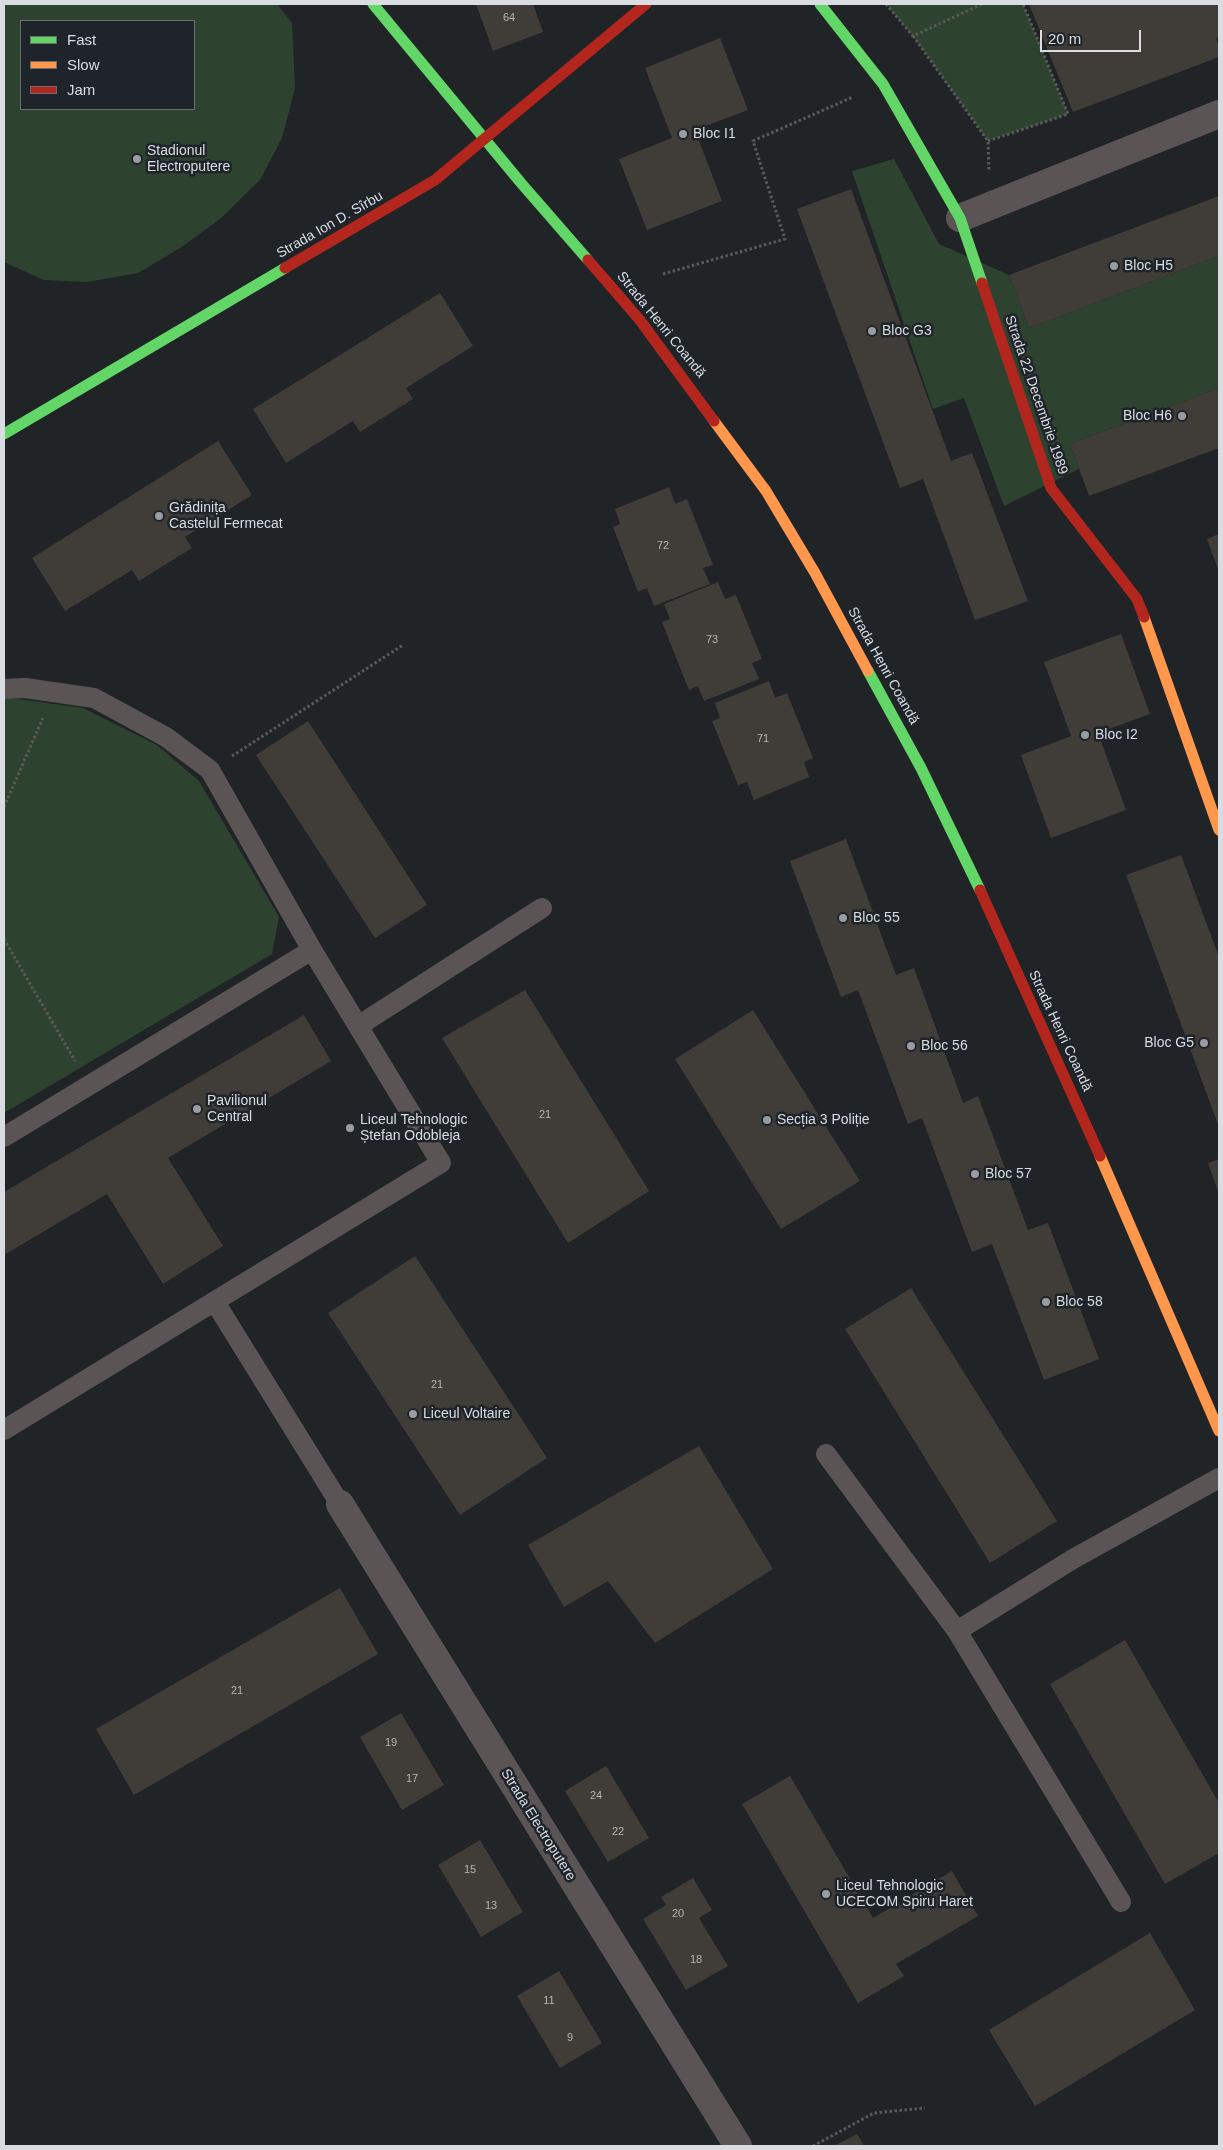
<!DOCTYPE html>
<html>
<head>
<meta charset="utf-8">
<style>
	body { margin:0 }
	#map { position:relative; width:1223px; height:2150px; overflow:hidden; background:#212427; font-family:Helvetica,sans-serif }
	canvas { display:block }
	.frame { position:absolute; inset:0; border:5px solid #d9dde1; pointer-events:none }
	.legend { position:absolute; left:20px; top:20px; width:175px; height:90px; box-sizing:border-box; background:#1e242a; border:1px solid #696e73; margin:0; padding:6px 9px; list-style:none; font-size:15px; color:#d9dde1 }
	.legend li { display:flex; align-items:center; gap:10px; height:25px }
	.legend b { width:25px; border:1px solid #696e73 }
	.scale { position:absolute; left:1040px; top:30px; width:101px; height:22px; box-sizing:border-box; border:2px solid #d9dde1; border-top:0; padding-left:6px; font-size:15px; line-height:18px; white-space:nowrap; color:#d9dde1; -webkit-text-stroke:4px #1e242a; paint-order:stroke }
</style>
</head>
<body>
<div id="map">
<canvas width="1223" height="2150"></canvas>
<div class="frame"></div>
<ul class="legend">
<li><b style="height:6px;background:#63d668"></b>Fast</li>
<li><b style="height:6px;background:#ff974d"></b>Slow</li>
<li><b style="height:6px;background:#b3261e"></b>Jam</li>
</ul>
<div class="scale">20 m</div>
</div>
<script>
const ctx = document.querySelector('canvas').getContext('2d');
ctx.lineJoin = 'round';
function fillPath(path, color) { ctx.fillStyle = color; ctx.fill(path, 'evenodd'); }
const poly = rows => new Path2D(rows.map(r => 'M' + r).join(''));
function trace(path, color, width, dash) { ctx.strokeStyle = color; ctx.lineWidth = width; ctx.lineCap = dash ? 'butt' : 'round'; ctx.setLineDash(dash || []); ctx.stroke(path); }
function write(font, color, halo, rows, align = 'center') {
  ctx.font = font + ' Helvetica,sans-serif'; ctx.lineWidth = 5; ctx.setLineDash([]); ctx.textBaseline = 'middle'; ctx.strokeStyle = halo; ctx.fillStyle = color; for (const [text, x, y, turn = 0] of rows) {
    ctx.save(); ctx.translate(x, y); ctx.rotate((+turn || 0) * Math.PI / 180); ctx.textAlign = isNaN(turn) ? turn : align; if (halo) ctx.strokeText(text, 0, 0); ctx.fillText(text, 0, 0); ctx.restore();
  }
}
fillPath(poly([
	[4,4,277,4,292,23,295,88,282,138,260,180,220,219,180,248,138,273,87,282,44,280,6,263,4,261],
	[21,21,194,21,194,109,21,109],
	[886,4,1023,4,1068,114,988,141,913,36],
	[894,159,939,244,1009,275,1029,328,1219,256,1219,388,1070,444,1079,469,1004,506,964,398,933,409,852,171],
	[11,698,83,708,157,745,199,781,279,917,272,954,4,1113,4,699]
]), '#2e4230');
fillPath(poly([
	[476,4,533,4,543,32,493,51],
	[1029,4,1219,4,1219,37,1216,38,1219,47,1219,57,1073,112],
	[720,38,748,110,695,130,722,201,647,230,619,159,672,138,645,68],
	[851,189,951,461,972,453,1028,601,975,620,923,479,900,488,797,209],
	[1219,196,1219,256,1029,328,1009,275],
	[440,293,473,346,406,388,413,399,360,432,353,421,286,463,253,409],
	[1219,388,1219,448,1089,496,1070,444],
	[218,441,252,495,185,537,192,548,139,581,132,570,65,611,32,558],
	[669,487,675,504,687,499,713,565,703,568,710,584,654,606,647,588,638,592,613,527,620,524,615,509],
	[1219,534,1219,572,1207,539],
	[718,582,725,599,736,595,762,659,752,663,759,679,704,701,698,686,689,690,662,622,670,619,664,604],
	[1121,634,1150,714,1098,733,1126,810,1051,838,1021,755,1071,736,1044,662],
	[769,681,775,698,787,693,813,758,804,762,809,777,754,800,747,782,738,785,712,721,720,718,715,703],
	[308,721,427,905,375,938,256,755],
	[846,839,896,975,914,968,963,1103,978,1096,1028,1230,1048,1223,1099,1359,1044,1380,992,1244,972,1252,922,1118,908,1124,858,990,841,997,790,861],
	[1181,855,1219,957,1219,1127,1126,875],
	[525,990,649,1191,568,1243,442,1038],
	[753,1010,860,1181,781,1229,675,1059],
	[304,1015,331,1061,168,1158,223,1246,163,1284,107,1194,4,1255,4,1192],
	[1219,1159,1219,1194,1208,1163],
	[415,1256,547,1458,460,1515,328,1313],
	[911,1288,1057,1521,990,1563,845,1329],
	[699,1446,773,1569,655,1643,608,1581,564,1607,528,1545],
	[340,1588,378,1654,134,1795,96,1729],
	[1125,1640,1219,1803,1219,1853,1165,1884,1050,1684],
	[401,1713,444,1785,402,1810,360,1737],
	[606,1766,649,1838,608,1862,565,1791],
	[790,1776,873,1918,952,1871,978,1916,896,1964,904,1976,858,2003,742,1804],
	[480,1840,523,1912,481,1937,438,1865],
	[693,1878,712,1910,699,1918,728,1966,686,1990,643,1919,666,1905,661,1897],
	[1150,1933,1195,2010,1035,2106,989,2030],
	[559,1971,602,2043,560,2068,517,1996],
	[857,2134,864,2146,834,2146]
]), '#403c37');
trace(poly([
	[886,4,913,36,982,4],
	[913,36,988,141,989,172],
	[988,141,1068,114,1023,4],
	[663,274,785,239,753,141,853,97],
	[232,756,403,645],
	[4,807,43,718],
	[4,939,75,1061],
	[813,2146,874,2113,925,2108]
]), '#5c595a', 3, [2.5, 2.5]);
trace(poly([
	[4,689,25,688,94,698,166,737,210,770,312,950],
	[358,1026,542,908],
	[4,1137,312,950,441,1163,4,1430],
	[215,1302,340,1504],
	[826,1454,957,1631,1121,1902],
	[957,1631,1073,1559,1219,1478]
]), '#5b5455', 20);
trace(poly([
	[960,218,1219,114],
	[340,1504,738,2146]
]), '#5b5455', 28);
trace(poly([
	[373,4,521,183,588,260],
	[820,4,883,84,960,218,982,283],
	[4,434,285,268],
	[868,671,921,768,980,890]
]), '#63d668', 11);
trace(poly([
	[714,421,766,491,815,573,868,671],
	[1144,617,1219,830],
	[1100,1156,1219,1431]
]), '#ff974d', 11);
trace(poly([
	[588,260,639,319,714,421],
	[285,268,435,180,646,4],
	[982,283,1051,488,1137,599,1144,617],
	[980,890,1100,1156]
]), '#b3261e', 11);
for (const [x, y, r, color] of [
	[683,134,5,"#999ca0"],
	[137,159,5,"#999ca0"],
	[1114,266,5,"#999ca0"],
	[872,331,5,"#999ca0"],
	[1182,416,5,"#999ca0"],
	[159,516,5,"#999ca0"],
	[1085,735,5,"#999ca0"],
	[843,918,5,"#999ca0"],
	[1204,1043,5,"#999ca0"],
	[911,1046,5,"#999ca0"],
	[197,1109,5,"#999ca0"],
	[767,1120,5,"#999ca0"],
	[350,1128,5,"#999ca0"],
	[975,1174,5,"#999ca0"],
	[1046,1302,5,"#999ca0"],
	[413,1414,5,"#999ca0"],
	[826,1894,5,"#999ca0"]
]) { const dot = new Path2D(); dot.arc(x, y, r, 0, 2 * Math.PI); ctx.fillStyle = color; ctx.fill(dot); trace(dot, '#1e242a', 2); }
write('11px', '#b3b5b6', null, [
	["64",509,18],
	["72",663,546],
	["73",712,640],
	["71",763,739],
	["21",545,1115],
	["21",437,1385],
	["21",237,1691],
	["19",391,1743],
	["17",412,1779],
	["24",596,1796],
	["22",618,1832],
	["15",470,1870],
	["13",491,1906],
	["20",678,1914],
	["18",696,1960],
	["11",549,2001],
	["9",570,2038]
]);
write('14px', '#d9dde1', '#1e242a', [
	["Bloc I1",693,134],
	["Stadionul",147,151],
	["Electroputere",147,167],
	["Bloc H5",1124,266],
	["Bloc G3",882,331],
	["Bloc H6",1172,416,"right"],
	["Grădinița",169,508],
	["Castelul Fermecat",169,524],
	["Bloc I2",1095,735],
	["Bloc 55",853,918],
	["Bloc G5",1194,1043,"right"],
	["Bloc 56",921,1046],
	["Pavilionul",207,1101],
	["Central",207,1117],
	["Liceul Tehnologic",360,1120],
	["Ștefan Odobleja",360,1136],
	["Secția 3 Poliție",777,1120],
	["Bloc 57",985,1174],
	["Bloc 58",1056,1302],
	["Liceul Voltaire",423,1414],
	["Liceul Tehnologic",836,1886],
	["UCECOM Spiru Haret",836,1902]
], 'left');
write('14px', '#d9dde1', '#1e242a', [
	["Strada Ion D. Sîrbu",330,225,-30],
	["Strada Henri Coandă",661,325,51],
	["Strada 22 Decembrie 1989",1036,395,71],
	["Strada Henri Coandă",883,666,61],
	["Strada Henri Coandă",1060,1031,65],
	["Strada Electroputere",538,1825,58]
]);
</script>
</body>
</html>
